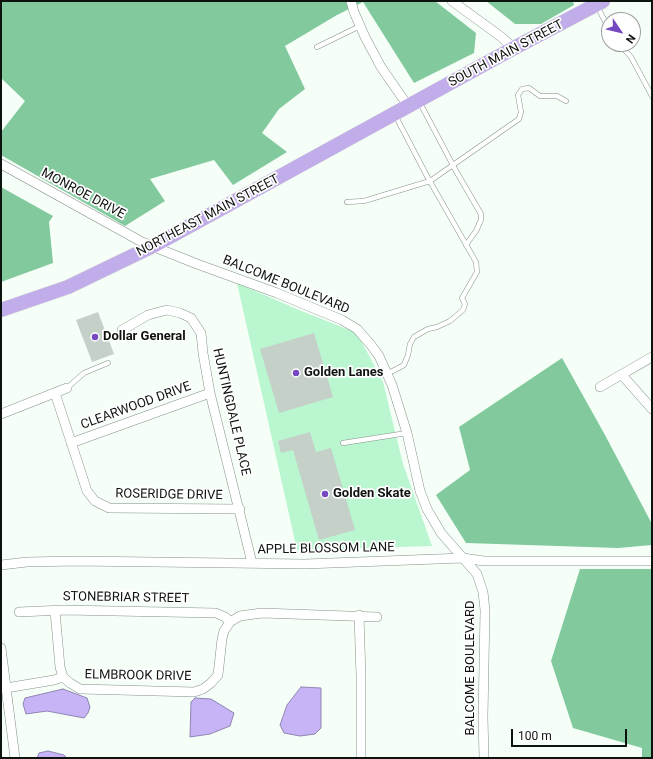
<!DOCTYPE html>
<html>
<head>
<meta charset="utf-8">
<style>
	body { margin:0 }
	#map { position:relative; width:653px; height:759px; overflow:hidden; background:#f5fff8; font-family:Roboto,sans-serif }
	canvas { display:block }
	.frame { position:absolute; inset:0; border:2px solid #0f1310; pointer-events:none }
	.north { position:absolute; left:601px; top:12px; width:40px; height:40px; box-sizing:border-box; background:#fff; border:1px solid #9fa19f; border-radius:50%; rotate:125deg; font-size:11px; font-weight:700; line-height:16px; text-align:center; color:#0f1310 }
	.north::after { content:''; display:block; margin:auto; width:14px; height:18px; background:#7649c1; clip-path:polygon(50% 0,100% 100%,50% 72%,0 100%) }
	.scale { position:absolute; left:511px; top:729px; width:116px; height:18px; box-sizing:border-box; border:2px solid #0f1310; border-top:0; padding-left:5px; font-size:12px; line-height:14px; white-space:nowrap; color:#0f1310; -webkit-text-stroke:3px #fff; paint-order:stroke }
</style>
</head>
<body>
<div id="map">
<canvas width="653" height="759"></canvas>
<div class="frame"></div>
<div class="north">N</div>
<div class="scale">100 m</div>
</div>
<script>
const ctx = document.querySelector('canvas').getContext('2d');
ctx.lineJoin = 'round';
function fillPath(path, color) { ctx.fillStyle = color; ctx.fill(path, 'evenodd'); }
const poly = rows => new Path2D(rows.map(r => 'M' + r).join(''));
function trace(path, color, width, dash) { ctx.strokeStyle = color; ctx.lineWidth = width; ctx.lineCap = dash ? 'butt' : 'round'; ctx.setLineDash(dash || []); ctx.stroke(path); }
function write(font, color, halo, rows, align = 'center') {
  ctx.font = font + ' Roboto,sans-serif'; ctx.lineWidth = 3.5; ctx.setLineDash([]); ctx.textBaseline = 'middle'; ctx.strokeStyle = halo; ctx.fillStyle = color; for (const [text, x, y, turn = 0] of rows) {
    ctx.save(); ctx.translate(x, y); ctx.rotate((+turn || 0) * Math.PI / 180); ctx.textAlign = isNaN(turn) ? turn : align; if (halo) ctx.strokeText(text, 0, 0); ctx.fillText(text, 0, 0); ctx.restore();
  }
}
fillPath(poly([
	[237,283,299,310,357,333,383,382,403,464,432,546,297,550]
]), '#baf7d0');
fillPath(poly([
	[1,1,435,1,476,33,474,53,414,83,363,2,337,15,285,46,305,89,279,109,262,133,287,152,233,185,214,160,150,179,165,201,125,226,1,155,1,132,25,101,1,78],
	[486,1,573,1,574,5,541,24,515,24],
	[1,187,53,216,49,222,53,263,1,282],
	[562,358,605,435,652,524,652,545,618,548,466,543,436,495,470,470,459,427],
	[580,569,652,569,652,758,642,758,642,748,573,728,551,661]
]), '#82ca9e');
const water = poly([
	[301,687,321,688,321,728,315,734,300,736,284,733,280,725,287,705,301,687],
	[63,689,87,698,90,707,88,713,84,718,47,711,26,714,23,704,25,698,63,689],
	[195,698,211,699,234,713,230,726,210,734,190,737,191,702,195,698],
	[48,751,64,755,67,758,37,758,39,753,48,751]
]);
fillPath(water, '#c7b4f7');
trace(water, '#9084b2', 1);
fillPath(poly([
	[98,312,114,354,92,362,76,320],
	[314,333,333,397,279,413,260,349],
	[310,432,316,452,331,448,355,530,319,540,293,450,281,453,278,441]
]), '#c4d0c8');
const lane = poly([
	[597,6,609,29],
	[619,44,631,57,652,96],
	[317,47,360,26],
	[419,101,456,171,481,214,481,220,476,231,466,245],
	[347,202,364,201,430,181,519,119,521,112,518,95,522,89,529,88,540,96,557,96,566,101],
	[387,374,404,365,408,355,410,344,414,337,428,329,437,327,450,321,463,310,465,304,462,298,477,272,476,262,428,178,395,115],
	[67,388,84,373,108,363],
	[343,443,407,433]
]);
const street = poly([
	[351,1,354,12,365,37,381,67,408,106],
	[452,1,500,36,514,48],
	[1,164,142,242,197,264,277,293,342,320,357,329,371,345,379,356,392,385,407,433,420,491,427,509,441,533,477,574,483,592,485,610,483,717,484,758],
	[122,330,148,315,167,310,180,313,191,318,201,333,203,353,210,393,252,563],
	[622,375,652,409],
	[600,387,652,357],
	[55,393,87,491,95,501,109,508,240,509],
	[1,414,67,388],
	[71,443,210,393],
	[1,565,27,562,77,561,305,564,463,558,484,561,652,561],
	[55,611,60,667,63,677,70,683,80,689,194,692,203,689,211,683,218,675,222,639,224,631,230,622,240,616,262,613,377,617],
	[19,612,64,610,216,613,225,617,230,622],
	[359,615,361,676,361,758],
	[1,648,15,758],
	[6,688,54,680,63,677]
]);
const primary = poly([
	[1,310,68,287,153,246,514,48,603,1]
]);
trace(lane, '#86918a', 5.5);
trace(street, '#86918a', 10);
trace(primary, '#d9d9d9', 15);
trace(lane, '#fff', 4.5);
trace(street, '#fff', 9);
trace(primary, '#c1ade9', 14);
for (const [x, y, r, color] of [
	[95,337,4,"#7649c1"],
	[296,373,4,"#7649c1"],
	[325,494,4,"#7649c1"]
]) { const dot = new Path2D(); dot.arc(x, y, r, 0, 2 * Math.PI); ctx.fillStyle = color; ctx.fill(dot); trace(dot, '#fff', 1.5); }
write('13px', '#0f1310', '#fff', [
	["SOUTH MAIN STREET",506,54,-28],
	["MONROE DRIVE",83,194,28],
	["NORTHEAST MAIN STREET",208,216,-28],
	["BALCOME BOULEVARD",286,285,22],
	["CLEARWOOD DRIVE",136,406,-20],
	["HUNTINGDALE PLACE",231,412,77],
	["ROSERIDGE DRIVE",169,495,1],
	["APPLE BLOSSOM LANE",326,549,-1],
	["STONEBRIAR STREET",126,598,1],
	["BALCOME BOULEVARD",471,668,-90],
	["ELMBROOK DRIVE",138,676,1]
]);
write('bold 13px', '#0f1310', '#fff', [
	["Dollar General",103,337],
	["Golden Lanes",304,373],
	["Golden Skate",333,494]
], 'left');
</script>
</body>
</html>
